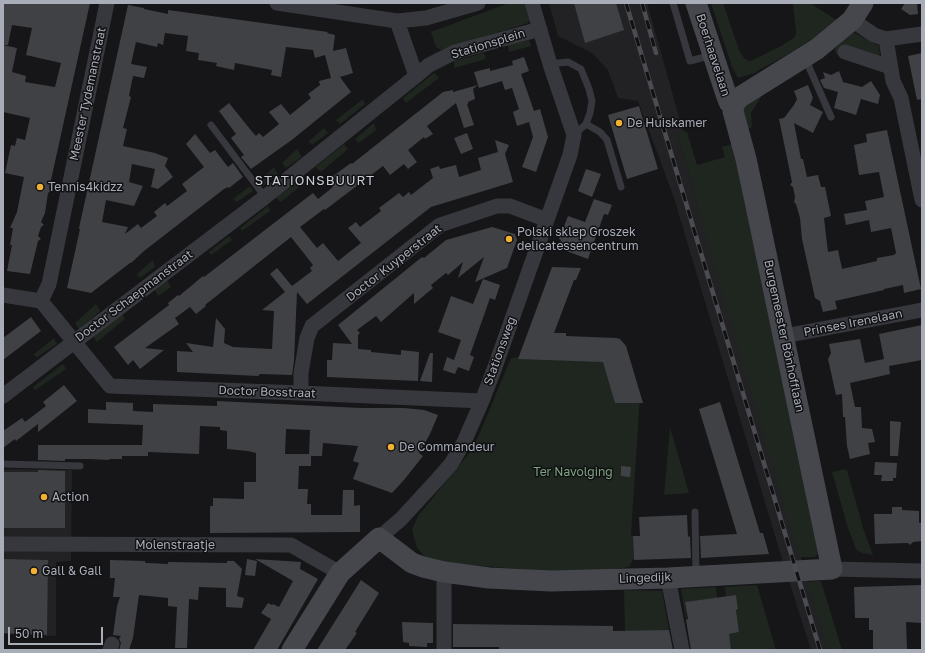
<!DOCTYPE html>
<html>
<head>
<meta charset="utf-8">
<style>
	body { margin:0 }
	#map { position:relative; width:925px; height:653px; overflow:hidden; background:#161618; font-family:"Golos Text",sans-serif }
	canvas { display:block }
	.frame { position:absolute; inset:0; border:4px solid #a8adb8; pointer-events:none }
	.scale { position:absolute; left:8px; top:627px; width:95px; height:18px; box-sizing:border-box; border:2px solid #a8adb8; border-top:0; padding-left:5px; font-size:12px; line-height:14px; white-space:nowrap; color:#a8adb8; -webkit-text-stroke:3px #111113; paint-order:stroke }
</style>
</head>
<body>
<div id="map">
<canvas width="925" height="653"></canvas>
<div class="frame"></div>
<div class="scale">50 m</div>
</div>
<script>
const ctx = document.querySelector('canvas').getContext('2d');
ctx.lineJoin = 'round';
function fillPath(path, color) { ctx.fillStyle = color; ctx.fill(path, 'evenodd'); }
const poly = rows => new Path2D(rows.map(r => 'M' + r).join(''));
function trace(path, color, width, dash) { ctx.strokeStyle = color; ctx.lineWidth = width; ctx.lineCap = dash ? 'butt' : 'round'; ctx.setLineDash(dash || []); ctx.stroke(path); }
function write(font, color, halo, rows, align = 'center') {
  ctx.font = font + ' "Golos Text",sans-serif'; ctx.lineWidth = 3; ctx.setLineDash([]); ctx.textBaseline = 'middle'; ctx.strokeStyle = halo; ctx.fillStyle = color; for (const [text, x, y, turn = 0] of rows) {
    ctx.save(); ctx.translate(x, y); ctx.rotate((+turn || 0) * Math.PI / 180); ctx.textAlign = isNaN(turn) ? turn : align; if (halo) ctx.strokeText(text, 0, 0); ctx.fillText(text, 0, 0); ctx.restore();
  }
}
fillPath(poly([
	[549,3,647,3,683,131,678,135,697,202,828,650,811,650,782,559,674,198,638,101,618,98,608,70,592,53,558,36],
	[3,469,72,470,71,561,56,562,56,636,3,634]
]), '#222225');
fillPath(poly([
	[509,3,524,3,529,20,528,23,441,50,436,47,431,32],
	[711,3,723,3,739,50,744,58,749,61,751,61,781,46,795,37,796,33,793,3,810,3,838,21,825,32,783,57,759,70,755,73,738,78,732,67],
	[853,32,879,46,880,56,842,56,836,54,835,48],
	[529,40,531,46,509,52,508,45],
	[484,53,486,59,454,68,454,61],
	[434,73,439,78,406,103,403,98],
	[759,94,761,97,751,113,752,127,745,130,741,111,744,105],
	[363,99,365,104,340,124,336,120],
	[374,123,376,130,359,143,355,139],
	[324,128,328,133,313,144,308,142],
	[683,131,687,132,697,165,725,157,722,147,733,144,820,551,815,557,799,557,719,281,678,135],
	[344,144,348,149,321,172,315,167],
	[297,149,302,157,286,168,282,163],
	[274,167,278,174,263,186,259,181],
	[299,177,304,183,281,202,275,197],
	[250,186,253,191,237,202,233,199],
	[268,206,270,211,242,231,240,228],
	[229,236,232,240,211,255,209,252],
	[153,260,155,267,140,278,137,274],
	[167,280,171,287,158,296,155,290],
	[96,304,100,311,79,329,75,323],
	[122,313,125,319,97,342,93,336],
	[54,338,57,344,37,357,33,355],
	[521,357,609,361,640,396,631,535,633,537,634,558,629,567,586,573,546,571,457,564,426,558,417,548,412,530,418,516,470,452,479,435,511,358],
	[63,364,66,369,35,390,33,387],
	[670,427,689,493,664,495],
	[845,469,847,470,863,528,873,555,862,553,856,549,848,528,832,472],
	[821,581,842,650,828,650,807,582],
	[757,585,776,650,713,650,725,635,739,632,736,610,738,609,736,595,726,596,725,587],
	[716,587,717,598,685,602,687,619,686,620,681,589],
	[624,590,662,591,669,630,625,632]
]), '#1e261f');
fillPath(poly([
	[3,3,90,3,51,180,49,188,51,191,48,193,45,213,41,222,44,225,41,227,38,236,41,239,38,241,30,274,7,271,12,245,10,245,13,228,10,228,17,212,24,177,5,173,11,145,15,146,17,138,25,140,30,118,3,112,3,45,17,48,12,72,26,76,25,82,55,87,61,63,26,55,32,28,12,25,8,45,3,45],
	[574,3,616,3,624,30,585,43],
	[905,3,917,3,918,14,910,15,901,9],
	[128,5,144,8,144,9,168,14,168,10,328,32,327,33,335,35,333,51,346,48,353,73,340,77,351,92,293,139,251,169,241,157,244,155,231,138,236,134,219,111,229,103,254,134,256,136,259,133,263,137,279,124,269,112,281,104,290,115,311,98,308,94,320,85,319,81,331,78,325,55,315,58,313,50,286,47,281,77,271,75,272,70,235,63,234,70,216,66,217,63,198,60,199,53,186,51,188,36,165,33,163,45,158,43,157,47,136,42,131,64,147,67,144,78,133,76,129,96,131,97,123,128,127,129,123,146,155,153,168,158,165,166,173,177,158,189,151,187,155,169,132,164,129,182,143,186,134,206,106,200,102,222,128,227,125,234,138,224,141,228,157,216,154,212,165,203,167,206,187,191,182,184,204,167,186,144,195,134,210,153,215,150,228,167,233,163,243,177,229,188,228,187,224,189,144,251,131,263,130,263,91,293,67,288,80,229,79,229,79,228],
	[922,53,922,99,917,100,908,56],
	[524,57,529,71,521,74,526,88,534,111,540,109,548,137,536,172,522,167,533,137,529,122,517,126,513,112,519,109,512,88,505,90,502,81,479,88,478,85,473,89,475,99,468,102,468,104,467,104,474,125,464,128,456,103,427,126,433,134,425,139,424,137,408,150,417,162,408,169,404,164,390,175,383,166,325,210,324,209,300,227,317,248,323,243,338,261,361,243,348,228,356,222,360,227,381,211,379,208,399,193,403,197,409,192,411,195,433,178,430,169,439,166,440,169,456,165,459,177,481,170,478,158,498,152,495,140,509,145,505,154,513,182,431,207,307,304,297,292,294,361,292,375,260,374,258,376,177,372,177,351,193,352,186,343,213,347,216,318,225,329,224,343,233,347,272,349,274,311,262,310,285,292,270,274,277,268,292,286,312,271,310,268,313,265,291,237,205,305,206,306,196,314,190,307,175,318,179,324,145,348,164,350,140,369,133,360,128,365,114,347,169,305,168,303,178,295,179,296,203,276,204,277,313,193,318,199,333,187,329,181,330,180,329,179,351,163,352,164,357,160,443,92,453,90,453,92,478,85,474,72,490,68,490,71,513,65,512,61],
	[839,71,843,82,862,87,871,81,880,95,878,104,861,99,856,115,834,108,838,92,824,88,820,80,825,78,823,72,831,75],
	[808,85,813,98,810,105,823,112,813,133,794,123,801,159,803,159,807,177,818,175,821,187,825,187,831,216,824,218,828,252,838,250,842,269,877,261,877,258,894,255,896,253,891,228,871,232,869,220,846,225,844,214,867,210,865,201,884,197,879,172,859,175,854,145,867,142,866,134,887,130,921,289,904,293,903,285,884,289,884,290,835,301,837,309,823,312,820,301,815,298,802,239,800,218,796,204,794,202,795,197,793,187,790,185,792,182,779,119,784,118,794,105,797,99,794,91],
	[639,106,658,169,627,179,608,115],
	[467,133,473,149,461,154,454,138],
	[586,169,601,174,592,197,578,191],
	[594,199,612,205,608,215,604,214,588,259,558,248,561,240,559,239,568,216,585,222],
	[492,227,515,234,517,240,507,268,475,282,484,257,458,278,463,262,448,275,446,273,431,285,433,288,414,304,414,293,381,322,376,316,357,330,360,333,358,335,358,349,371,350,371,352,401,355,401,350,419,352,418,381,327,377,327,360,332,360,333,343,352,344,338,325,422,257,424,258,446,240],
	[552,267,581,268,576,280,574,280,554,333,566,333,566,336,616,338,620,339,626,346,643,403,615,403,603,362,518,359],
	[483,279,500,285,495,300,490,298,470,355,474,357,469,371,458,367,455,374,443,370,447,357,454,360,461,340,438,332,451,296,473,304],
	[31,317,41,331,3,360,3,338],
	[922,325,922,360,889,366,890,374,850,383,855,407,861,407,862,428,872,429,875,442,868,443,870,454,850,459,847,446,845,417,843,417,842,394,836,395,828,359,831,353,829,344,860,339,865,363,884,359,879,334],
	[430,353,433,353,432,382,420,381],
	[64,385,77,401,38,432,38,424,16,441,15,439,3,448,3,431,22,418,25,422,46,406,43,402],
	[217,401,361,408,404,408,424,410,438,415,430,434,419,453,423,456,404,480,392,493,353,479,359,463,353,461,358,446,323,443,322,456,311,456,311,466,299,466,298,489,308,489,307,504,311,504,311,515,342,515,343,490,354,490,354,506,360,505,360,532,210,533,210,506,213,506,213,498,244,499,244,482,256,482,256,453,248,451,227,449,227,431,220,430,220,427,200,426,199,454,148,452,148,456,122,456,122,459,109,459,109,460,91,459,65,459,65,461,38,460,38,445,142,445,143,425,88,423,88,409,106,410,106,402,133,403,133,411,153,412,153,404,217,406],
	[286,429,310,430,309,454,285,454],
	[720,402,760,533,763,533,769,554,701,558,700,536,737,534,699,409],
	[890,421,901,422,898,456,890,456],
	[875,462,897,463,896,478,893,478,893,481,881,481,882,475,874,475],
	[621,466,631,467,630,477,621,476],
	[38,470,65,471,65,528,3,528,3,472,38,472],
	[892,507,902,507,902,510,919,511,919,523,922,523,922,541,913,542,910,545,908,543,875,544,874,514,892,514],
	[687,515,688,537,690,536,691,558,634,560,633,536,640,536,639,517],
	[3,559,48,560,47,635,3,633],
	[247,559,257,561,255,576,245,575],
	[255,559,301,562,300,569,318,579,277,650,253,650,271,619,261,613,268,603,272,605,273,604,279,607,293,581],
	[110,560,145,561,145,563,148,563,168,564,168,562,227,563,227,561,234,561,242,569,237,596,244,598,242,608,226,607,226,588,199,587,198,600,189,599,187,648,175,648,177,607,168,606,168,598,139,595,133,638,129,650,119,650,121,643,119,639,121,636,113,635,117,606,120,597,113,597,115,578,110,578],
	[361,580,379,593,355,632,357,633,345,650,317,650],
	[922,585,922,623,906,622,907,650,873,650,873,630,869,630,869,618,855,618,854,587],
	[736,595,738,609,736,610,739,632,729,634,731,650,691,650,686,620,688,619,685,602],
	[402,622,433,623,433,643,427,643,427,647,409,646,409,643,403,642],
	[453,624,613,626,613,631,669,630,673,650,507,650,507,649,499,649,499,647,453,647]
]), '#404145');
trace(poly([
	[673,3,690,61,712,55],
	[805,58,831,117],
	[550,64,568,62,581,69,589,89,592,101,590,113,586,124,574,135],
	[586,124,600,132,607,140,621,187],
	[211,125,265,197],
	[3,464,80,466],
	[695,512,696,574]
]), '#37383d', 7);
trace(poly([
	[277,3,397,21,426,18,478,3],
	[852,20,874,35,886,39,922,34],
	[397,21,416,76],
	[886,39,893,81,901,98,922,200],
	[845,52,890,67],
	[3,295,41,301,110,386,301,393,482,401],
	[41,301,49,284,107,3],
	[784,336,922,310],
	[301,393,301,373,307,338,312,326,440,225,497,206,510,206,547,220],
	[3,396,265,197,416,76,429,65,455,52,540,29],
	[379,538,401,519,436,481,451,464,464,442,482,401,495,367,570,155,574,135,550,64,532,3],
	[3,544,291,545,340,573],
	[832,569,922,571],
	[444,572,444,650],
	[668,578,682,650],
	[110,650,112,644]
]), '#37383d', 15);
trace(poly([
	[696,3,726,94,729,102,734,104],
	[734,104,740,97,817,49,852,20,863,3],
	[292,650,340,573,379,538,412,563,423,567,444,572,489,578,551,581,668,578,832,569,755,201,746,159,733,111,734,104]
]), '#45474d', 21);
const rail = poly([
	[626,3,820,650],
	[642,3,656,53]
]);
trace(rail, '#4a4c52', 4.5);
trace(rail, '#111113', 3, [9]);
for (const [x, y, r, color] of [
	[619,123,4,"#f2b134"],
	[40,187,4,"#f2b134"],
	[509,239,4,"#f2b134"],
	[391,447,4,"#f2b134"],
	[44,497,4,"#f2b134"],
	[34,571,4,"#f2b134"]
]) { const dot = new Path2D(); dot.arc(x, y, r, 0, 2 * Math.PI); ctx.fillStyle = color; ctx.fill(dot); trace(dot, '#111113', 1.5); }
write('12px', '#a8adb8', '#111113', [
	["Stationsplein",488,44,-17],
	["Boerhaavelaan",713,55,72],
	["Meester Tydemanstraat",88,94,-78],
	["Doctor Kuyperstraat",394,263,-38],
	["Doctor Schaepmanstraat",134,296,-37],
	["Prinses Irenelaan",853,323,-11],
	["Burgemeester Bönhofflaan",784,336,78],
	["Stationsweg",500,351,-70],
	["Doctor Bosstraat",267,392,2],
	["Molenstraatje",175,545],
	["Lingedijk",645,578,-2]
]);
write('12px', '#a8adb8', '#111113', [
	["De Huiskamer",627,123],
	["Tennis4kidzz",48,187],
	["Polski sklep Groszek",517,232],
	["delicatessencentrum",517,246],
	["De Commandeur",399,447],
	["Action",52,497],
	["Gall & Gall",42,571]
], 'left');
write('12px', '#7fa381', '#111113', [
	["Ter Navolging",573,472]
]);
ctx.letterSpacing = '1px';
write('13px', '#c9ccd4', '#111113', [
	["STATIONSBUURT",315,181]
]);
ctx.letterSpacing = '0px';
</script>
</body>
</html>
